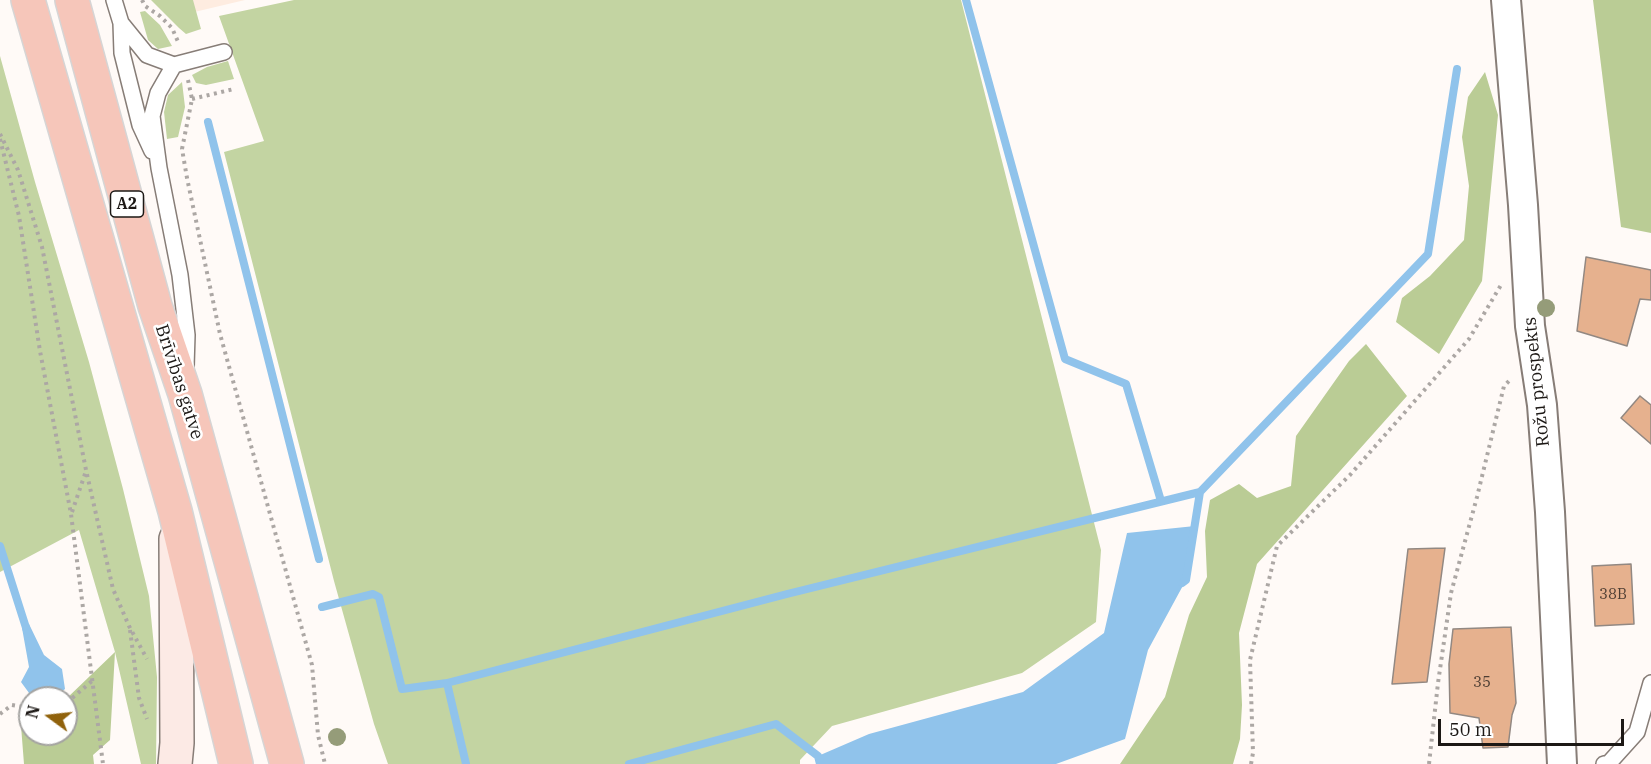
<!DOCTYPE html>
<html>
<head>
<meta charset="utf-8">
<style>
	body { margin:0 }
	#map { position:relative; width:1651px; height:764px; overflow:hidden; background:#fffaf7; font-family:"IBM Plex Serif",serif }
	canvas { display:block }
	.north { position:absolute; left:18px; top:686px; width:60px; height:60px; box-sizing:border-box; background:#fff; border:2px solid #a4a3a1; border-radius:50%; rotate:285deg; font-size:16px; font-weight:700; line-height:24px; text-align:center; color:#1c1815 }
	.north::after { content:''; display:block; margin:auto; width:21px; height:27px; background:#90620c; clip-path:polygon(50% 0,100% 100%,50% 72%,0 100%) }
	.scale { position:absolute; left:1438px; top:719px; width:186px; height:27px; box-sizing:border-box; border:3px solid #1c1815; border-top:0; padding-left:8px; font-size:18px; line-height:21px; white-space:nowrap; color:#1c1815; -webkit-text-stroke:4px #fff; paint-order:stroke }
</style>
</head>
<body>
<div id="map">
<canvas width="1651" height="764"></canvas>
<div class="north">N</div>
<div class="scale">50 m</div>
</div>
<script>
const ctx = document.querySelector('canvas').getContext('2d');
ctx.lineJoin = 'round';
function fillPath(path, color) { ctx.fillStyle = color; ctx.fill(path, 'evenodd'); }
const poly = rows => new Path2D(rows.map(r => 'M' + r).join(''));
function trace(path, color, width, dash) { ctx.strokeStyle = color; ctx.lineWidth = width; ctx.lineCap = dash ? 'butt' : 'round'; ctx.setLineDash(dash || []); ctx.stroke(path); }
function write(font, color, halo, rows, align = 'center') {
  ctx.font = font + ' "IBM Plex Serif",serif'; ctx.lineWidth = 5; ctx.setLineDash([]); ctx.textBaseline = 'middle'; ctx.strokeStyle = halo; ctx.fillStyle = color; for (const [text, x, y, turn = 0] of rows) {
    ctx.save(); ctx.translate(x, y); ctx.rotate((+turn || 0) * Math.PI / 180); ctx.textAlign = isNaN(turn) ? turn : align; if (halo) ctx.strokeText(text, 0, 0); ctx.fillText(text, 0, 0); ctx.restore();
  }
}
fillPath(poly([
	[182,0,245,0,186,14]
]), '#feece0');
fillPath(poly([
	[151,0,193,0,201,29,186,34,179,28],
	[294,0,961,0,1101,550,1096,622,1022,673,832,726,800,760,800,764,388,764,374,724,334,581,224,152,264,141,219,16],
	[145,11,160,25,172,46,158,49,148,40,140,12],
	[0,56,35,182,89,362,123,489,149,596,157,677,156,764,141,764,115,652,79,530,0,572],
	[228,61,234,79,206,85,196,83,192,75,207,67],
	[182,82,185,107,178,137,167,139,164,112,168,95]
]), '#c3d4a2');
fillPath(poly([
	[1593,0,1651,0,1651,233,1621,227],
	[1485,72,1498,115,1482,281,1439,354,1396,322,1402,298,1430,276,1464,240,1469,186,1462,137,1468,97],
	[1366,344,1407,396,1257,564,1239,633,1242,705,1240,739,1233,764,1120,764,1165,697,1189,615,1207,577,1205,531,1210,500,1239,484,1257,498,1291,486,1296,436,1349,361],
	[115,652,110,740,93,755,94,764,24,764,20,713,30,710,30,734,66,734,66,699]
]), '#bacc95');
fillPath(poly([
	[1195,526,1186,580,1148,650,1125,739,1056,764,820,764,818,756,869,734,1023,692,1104,633,1127,533],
	[29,624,44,655,62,669,65,689,54,698,32,697,21,682,29,667,22,628]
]), '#90c3eb');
trace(poly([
	[966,0,1065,359,1126,384,1161,501],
	[208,122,319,559],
	[0,546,28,634],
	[1182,583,1186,580,1200,492,1428,254,1457,69],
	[322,607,373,594,379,597,402,689,447,683,787,594,1200,492],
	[447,683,466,764],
	[629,764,776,724,818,756,820,764]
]), '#90c3eb', 8);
const building = poly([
	[1586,257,1651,270,1651,300,1640,299,1627,346,1577,331,1586,257],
	[1640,396,1651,405,1651,444,1621,418,1640,396],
	[1445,548,1427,682,1392,684,1408,549,1445,548],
	[1631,564,1634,624,1595,626,1592,566,1631,564],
	[1511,627,1516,703,1512,715,1508,747,1483,748,1479,718,1450,713,1449,664,1453,629,1511,627]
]);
fillPath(building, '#e6b18e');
trace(building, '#928882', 1.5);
const service = poly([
	[114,0,121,23,122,53,140,125,152,151],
	[121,23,147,55,174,65,224,52],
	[174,65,158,93,152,116,159,168,180,275,187,335,186,367],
	[1604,764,1609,763,1637,732,1651,683]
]);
const minor = poly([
	[1506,0,1523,205,1530,326,1542,405,1550,512,1562,764]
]);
const secondary = poly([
	[175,764,177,743,176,539]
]);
const trunk = poly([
	[28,0,175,511,236,764],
	[72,0,155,306,185,394,287,764]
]);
trace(service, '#877d77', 18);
trace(minor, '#877d77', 32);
trace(secondary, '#877d77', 36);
trace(trunk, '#d6d5d5', 36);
trace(poly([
	[142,0,145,6,160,16,172,28,179,44],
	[188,80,192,99,182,149,187,178,220,334,312,665,318,735,325,764],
	[192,99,234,89],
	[0,134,18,170,42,247,86,470,113,589,129,626,147,659],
	[0,139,19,216,40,351,71,514,103,764],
	[72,512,86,471],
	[130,630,139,698,147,719],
	[66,702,71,699,92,681],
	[0,714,12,705,30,708],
	[1251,764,1253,753,1250,660,1277,546,1350,475,1469,339,1501,285],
	[1429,764,1438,683,1451,593,1477,497,1504,386,1512,378]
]), '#aca7a4', 4, [3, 4.5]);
trace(service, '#fff', 15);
trace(minor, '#fff', 28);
trace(secondary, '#fceae5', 33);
trace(trunk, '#f6c6ba', 33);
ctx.fillStyle = '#959c79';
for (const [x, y] of [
	[1546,308],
	[337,737]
]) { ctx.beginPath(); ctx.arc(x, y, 9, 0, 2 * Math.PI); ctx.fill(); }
write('15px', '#4e3e33', null, [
	["38B",1613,595],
	["35",1482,683]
]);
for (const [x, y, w] of [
	[127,204,33]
]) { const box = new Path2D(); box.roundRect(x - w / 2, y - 13, w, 26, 4.5); ctx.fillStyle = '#fff'; ctx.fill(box); trace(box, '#1c1815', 1.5); }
write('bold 16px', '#1c1815', null, [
	["A2",127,204]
]);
write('18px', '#1c1815', '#fff', [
	["Brīvības gatve",179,382,72],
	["Rožu prospekts",1537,382,-96]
]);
</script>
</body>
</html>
